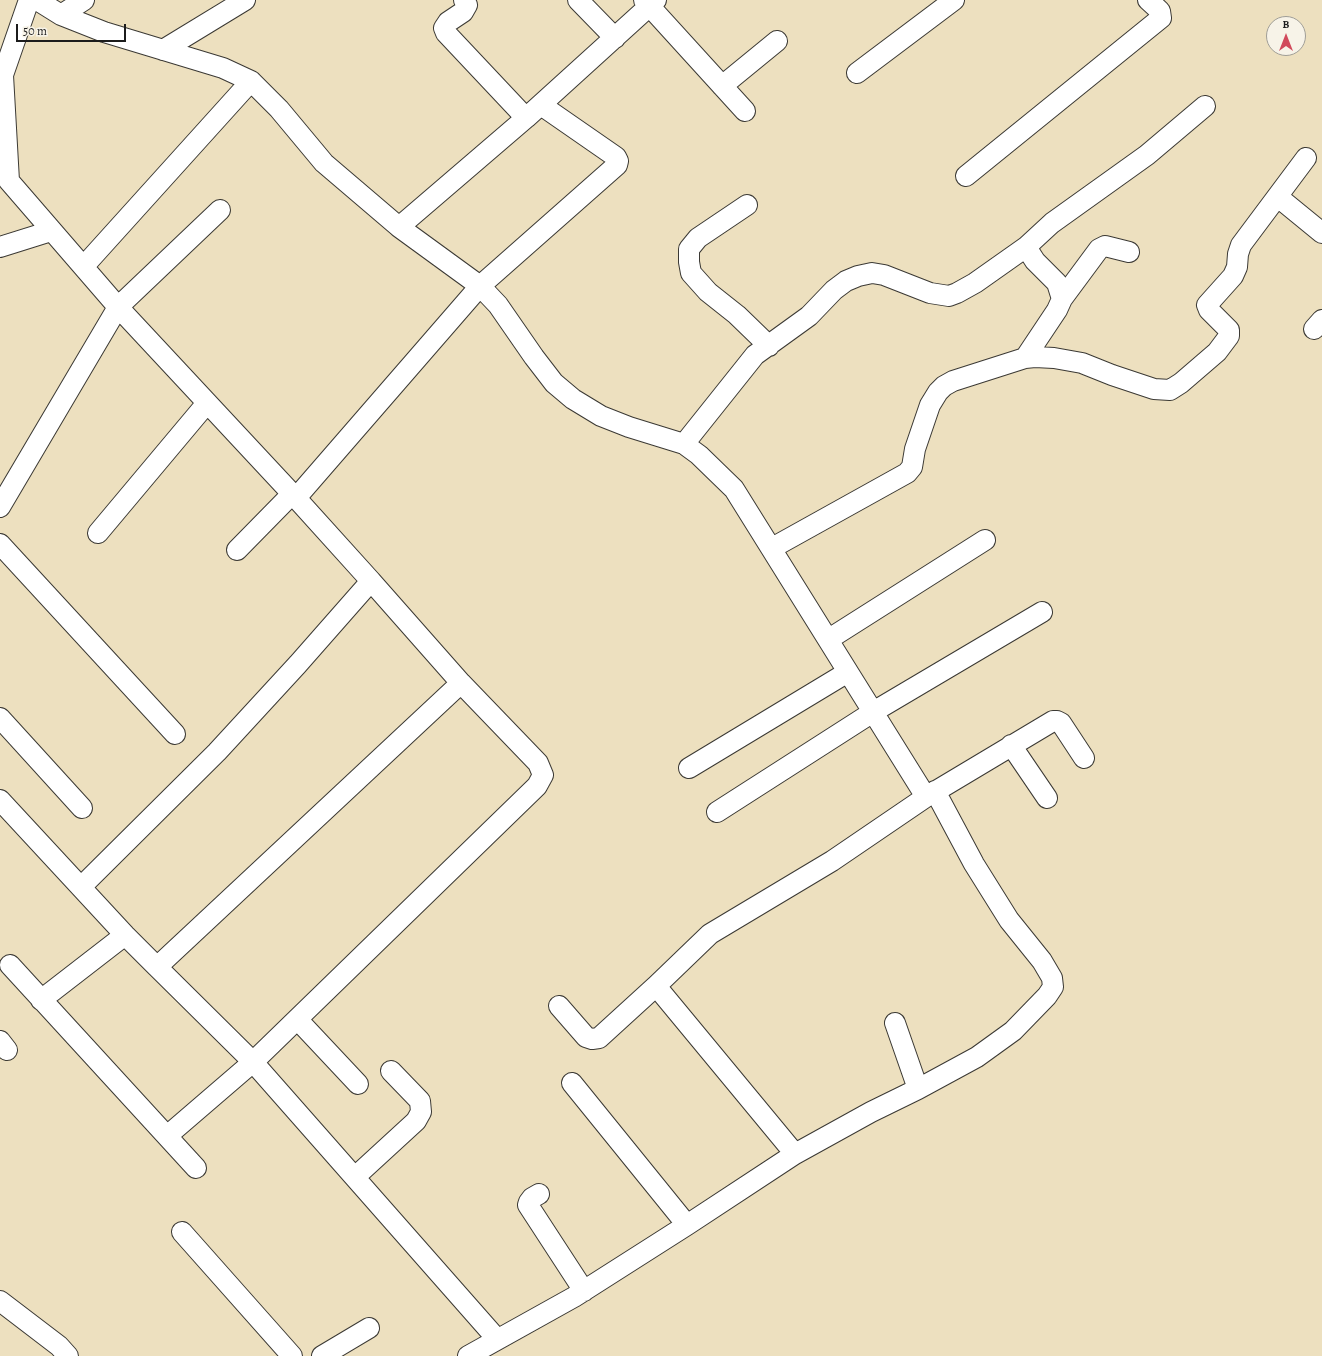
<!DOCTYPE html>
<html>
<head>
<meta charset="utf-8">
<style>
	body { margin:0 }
	#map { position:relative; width:1322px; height:1356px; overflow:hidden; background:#ede0bf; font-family:Alegreya,serif }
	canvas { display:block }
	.north { position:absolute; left:1266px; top:16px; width:40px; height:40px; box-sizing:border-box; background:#f7f3e8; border:1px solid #9f9d96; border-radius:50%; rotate:0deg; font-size:11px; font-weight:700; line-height:16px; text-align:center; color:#1c1c1c }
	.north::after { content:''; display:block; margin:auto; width:14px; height:18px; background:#d1495b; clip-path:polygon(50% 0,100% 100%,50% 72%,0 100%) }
	.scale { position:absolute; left:16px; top:24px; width:110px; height:18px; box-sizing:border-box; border:2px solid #1c1c1c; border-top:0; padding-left:5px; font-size:12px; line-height:14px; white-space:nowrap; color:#1c1c1c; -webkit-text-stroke:3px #f7f3e8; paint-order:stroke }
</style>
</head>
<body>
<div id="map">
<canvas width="1322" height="1356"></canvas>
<div class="north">B</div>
<div class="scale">50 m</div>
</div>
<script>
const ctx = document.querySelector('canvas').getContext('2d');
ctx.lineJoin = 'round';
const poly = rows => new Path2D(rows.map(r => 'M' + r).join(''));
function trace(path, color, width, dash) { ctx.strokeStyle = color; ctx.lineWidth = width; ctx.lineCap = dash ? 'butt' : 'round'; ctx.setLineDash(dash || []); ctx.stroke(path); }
const minor = poly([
	[29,0,3,75,9,181,118,307,296,498,371,581,298,664,217,752,81,887],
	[37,0,61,15,104,32,223,68,251,81,279,109,324,163,399,227,480,286,498,305,534,357,554,383,573,399,601,416,629,427,684,444,699,455,734,489,926,797,832,861,710,934,656,986,795,1154],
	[464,0,467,5,463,12,448,22,444,28,446,33,526,118],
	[578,0,615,38],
	[644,0,745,111],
	[61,15,84,0],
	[163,50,245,0],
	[857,73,954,0],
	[722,86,777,41],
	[966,176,1161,18,1160,11,1148,0],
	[1278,197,1322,233],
	[747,205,698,238,689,249,689,262,691,273,708,292,737,315,769,346],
	[399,227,526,118,656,0],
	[0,247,51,231],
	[84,266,251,81],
	[1062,299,1099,249,1105,246,1129,252],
	[1314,329,1322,320],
	[1025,358,1057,310,1062,299,1057,283,1035,261,1026,247,1052,223,1147,155,1205,106],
	[684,444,755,355,809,316,834,290,846,281,858,276,872,273,884,275,930,293,949,296,957,293,975,283,1026,247],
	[296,498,480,286,617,165,618,161,616,157,541,105],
	[0,507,118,307,220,210],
	[98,533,207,403],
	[0,544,175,734],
	[772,548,907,473,912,467,915,449,930,405,938,392,944,386,953,381,1025,358,1035,357,1054,358,1082,363,1112,375,1154,389,1170,390,1181,383,1217,352,1229,336,1229,330,1209,310,1207,305,1233,276,1237,267,1238,254,1241,245,1306,158],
	[237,550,292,494],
	[829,639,985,540],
	[0,718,82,808],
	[1011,745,1047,798],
	[689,768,848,672],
	[926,797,1053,721,1057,721,1061,723,1084,758],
	[0,800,125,935,157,967,461,683],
	[717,812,873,712,1042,612],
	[10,965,196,1168],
	[157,967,253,1062,497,1339],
	[41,1000,125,935],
	[559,1006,586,1037,592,1039,599,1038,656,986],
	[297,1019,358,1084],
	[895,1023,918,1089],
	[0,1041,7,1050],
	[572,1083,687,1225],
	[167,1136,253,1062,537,786,543,775,538,763,461,683,371,581],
	[355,1177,416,1121,421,1112,420,1101,391,1071],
	[539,1194,532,1198,529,1202,528,1205,584,1291],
	[182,1232,292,1356],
	[0,1301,59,1346,68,1356],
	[322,1356,369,1328],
	[468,1356,574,1297,687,1225,795,1154,871,1112,918,1089,977,1057,1013,1031,1047,996,1053,987,1052,978,1042,961,1009,920,974,864,935,791]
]);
trace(minor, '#3b3934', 22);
trace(minor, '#fff', 20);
</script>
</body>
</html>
